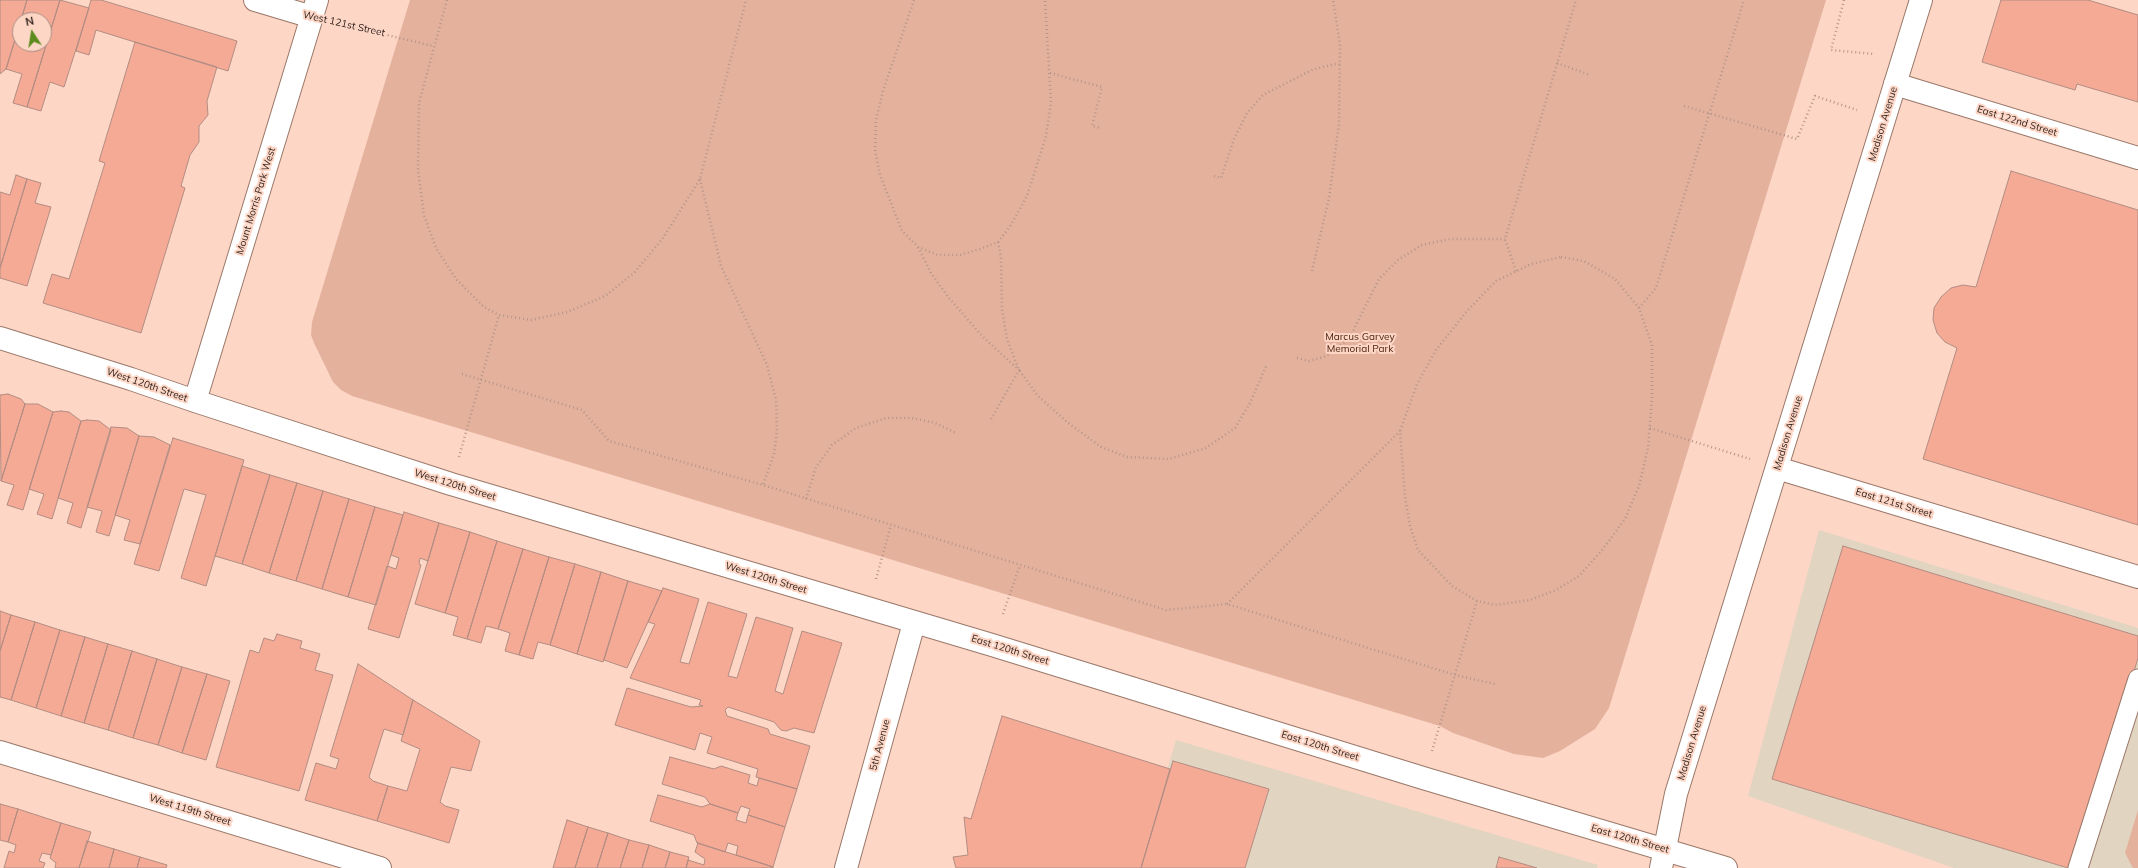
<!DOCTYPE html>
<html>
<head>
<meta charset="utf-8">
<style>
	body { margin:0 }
	#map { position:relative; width:2138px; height:868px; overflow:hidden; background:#fdd6c6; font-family:Mulish,sans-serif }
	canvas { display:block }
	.north { position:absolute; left:12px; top:12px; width:40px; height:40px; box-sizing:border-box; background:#fdd6c6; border:1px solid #ab8e82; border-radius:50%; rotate:348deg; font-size:11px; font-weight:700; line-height:16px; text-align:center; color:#30221c }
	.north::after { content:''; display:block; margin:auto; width:14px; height:18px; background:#5d8b1e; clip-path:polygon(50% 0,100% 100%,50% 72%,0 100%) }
</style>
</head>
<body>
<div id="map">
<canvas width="2138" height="868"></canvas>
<div class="north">N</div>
</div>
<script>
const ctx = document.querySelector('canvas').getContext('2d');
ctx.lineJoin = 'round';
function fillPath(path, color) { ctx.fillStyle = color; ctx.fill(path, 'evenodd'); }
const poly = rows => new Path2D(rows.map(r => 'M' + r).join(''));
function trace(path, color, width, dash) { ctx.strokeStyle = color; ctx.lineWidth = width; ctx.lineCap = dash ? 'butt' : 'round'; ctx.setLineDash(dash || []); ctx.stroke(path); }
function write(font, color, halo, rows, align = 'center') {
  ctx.font = font + ' Mulish,sans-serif'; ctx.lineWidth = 4; ctx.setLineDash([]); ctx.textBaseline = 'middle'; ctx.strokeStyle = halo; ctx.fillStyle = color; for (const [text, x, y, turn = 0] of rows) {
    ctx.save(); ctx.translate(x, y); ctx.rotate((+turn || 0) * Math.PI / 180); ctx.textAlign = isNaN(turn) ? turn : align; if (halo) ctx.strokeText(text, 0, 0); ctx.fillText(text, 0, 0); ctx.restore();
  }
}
fillPath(poly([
	[1819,530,2138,628,2138,868,1954,868,1748,796],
	[1176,740,1598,865,1597,868,1138,868]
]), '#e1d4c0');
fillPath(poly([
	[410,0,1826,0,1609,708,1595,729,1560,751,1543,758,1514,754,1453,733,1440,726,352,396,341,390,333,382,314,343,311,335,312,322],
	[2138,810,2138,868,2133,868,2125,853]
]), '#e4b19d');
const building = poly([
	[0,0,27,0,6,69,0,74,0,0],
	[27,0,60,0,27,107,13,103,22,74,6,69,20,24,20,44,44,44,44,20,21,20,27,0],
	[60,0,89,8,64,87,50,82,41,111,27,107,60,0],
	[91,0,101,0,237,41,228,71,96,30,89,55,76,51,91,0],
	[2001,0,2088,0,2138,15,2138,102,2077,84,2075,90,1982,62,2001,0],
	[135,42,217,67,207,101,208,115,199,126,199,142,190,155,181,186,185,188,141,333,43,303,52,274,69,279,105,163,99,161,135,42],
	[2011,171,2138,210,2138,525,1923,459,1957,348,1945,342,1937,333,1933,320,1934,308,1941,297,1951,288,1963,285,1976,287,2011,171],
	[16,175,27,179,0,268,0,192,10,195,16,175],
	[27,179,41,183,35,203,51,207,27,286,0,278,0,268,27,179],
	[8,394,21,399,25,404,1,481,0,395,8,394],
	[25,404,38,404,53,412,23,510,7,505,14,485,1,481,25,404],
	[61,411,69,412,81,421,52,519,37,514,44,494,29,489,53,412,61,411],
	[87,420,99,421,111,430,81,528,67,523,73,503,58,498,81,421,87,420],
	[111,427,127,428,139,436,109,536,96,532,102,511,87,507,111,427],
	[139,436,154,437,170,445,140,544,124,540,130,520,115,515,139,436],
	[173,438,244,460,206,586,181,578,206,495,184,489,159,571,134,564,173,438],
	[242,466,270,475,242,564,215,556,242,466],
	[270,475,297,483,269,573,242,564,270,475],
	[297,483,323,491,296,581,269,573,297,483],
	[323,491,349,499,322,589,296,581,323,491],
	[349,499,375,507,348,597,322,589,349,499],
	[375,507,403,515,376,605,348,597,375,507],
	[404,512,439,523,428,561,420,558,419,564,421,565,399,638,368,629,387,566,396,569,399,558,391,555,404,512],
	[439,523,470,532,445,613,415,604,439,523],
	[470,532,497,541,467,639,453,635,458,617,445,613,470,532],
	[497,541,523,549,498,629,486,626,481,643,467,639,497,541],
	[1843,546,2138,636,2138,658,2074,868,2068,868,1772,779,1843,546],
	[523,549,549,557,519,655,505,651,510,633,498,629,523,549],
	[549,557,575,564,550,645,538,642,533,659,519,655,549,557],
	[575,564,601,572,577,654,550,645,575,564],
	[601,572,628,581,603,662,577,654,601,572],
	[628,581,662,591,627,668,604,660,628,581],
	[663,588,699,599,680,662,689,664,708,602,747,614,728,676,737,678,756,617,793,628,775,691,783,694,802,631,842,643,814,733,794,728,786,731,781,730,774,722,728,707,725,710,727,716,768,729,770,734,810,746,797,789,756,777,758,769,707,753,712,737,700,733,695,750,615,725,627,688,691,707,703,706,699,705,701,700,630,678,655,624,648,622,663,588],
	[0,611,11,615,0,651,0,611],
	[11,615,35,622,11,700,0,697,0,651,11,615],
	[35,622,60,630,36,708,11,700,35,622],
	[60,630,85,637,61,716,36,708,60,630],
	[277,634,302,641,300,648,320,654,315,670,333,675,299,791,216,767,250,650,259,653,264,638,274,641,277,634],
	[85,637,108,644,84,723,61,716,85,637],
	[108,644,132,651,108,730,84,723,108,644],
	[132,651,157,659,133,738,108,730,132,651],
	[157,659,182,667,158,745,133,738,157,659],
	[358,664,413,700,403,735,384,729,369,777,373,781,388,786,377,821,305,800,316,763,336,769,339,759,330,756,358,664],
	[182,667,207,674,182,753,158,745,182,667],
	[207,674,230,681,206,760,182,753,207,674],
	[413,700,480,741,471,771,451,767,440,802,445,806,459,810,449,843,377,821,388,786,407,791,420,749,401,741,413,700],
	[1002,716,1170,769,1141,868,956,868,953,857,968,855,964,817,971,819,1002,716],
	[670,757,714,769,721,766,750,775,748,783,757,786,759,778,797,789,785,827,748,815,750,809,741,806,738,813,710,804,705,797,662,784,670,757],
	[1173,761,1269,789,1245,868,1141,868,1173,761],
	[658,795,702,807,710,804,738,813,736,820,746,823,748,815,785,827,773,867,736,855,738,846,728,843,725,852,697,843,694,835,650,821,658,795],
	[0,804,18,809,8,842,0,840,0,804],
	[18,809,61,823,51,855,42,853,39,861,45,863,43,868,4,868,9,851,14,853,16,845,8,842,18,809],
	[567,820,588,827,575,868,553,868,567,820],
	[61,823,91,832,79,868,55,868,56,863,50,858,61,823],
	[588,827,608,833,597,868,575,868,588,827],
	[608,833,629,840,620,868,597,868,608,833],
	[629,840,649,845,642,868,620,868,629,840],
	[87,841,114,849,109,868,79,868,87,841],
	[698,843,773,867,773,868,686,868,688,860,704,865,705,859,695,852,698,843],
	[649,845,670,852,665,868,642,868,649,845],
	[114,849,140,857,137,868,109,868,114,849],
	[670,852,689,857,686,868,665,868,670,852],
	[140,857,167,865,166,868,137,868,140,857],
	[1499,857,1537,868,1496,868,1499,857]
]);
fillPath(building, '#f5aa96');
trace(building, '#b28c82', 1);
const lane = poly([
	[2078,868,2138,679]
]);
const street = poly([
	[255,0,312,17],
	[1895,84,2138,158],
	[0,338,131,379,195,401,451,484,992,645,1423,778,1726,868],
	[195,401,317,0],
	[1777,468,2138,577],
	[0,752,380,868]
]);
const secondary = poly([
	[846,868,914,623],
	[1661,868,1676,794,1921,0]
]);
trace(lane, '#9a7869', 21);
trace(street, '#9a7869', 24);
trace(secondary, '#9a7869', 24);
trace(poly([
	[447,0,419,103,418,170,424,215,436,248,456,279,484,307,499,315,531,320,567,312,605,296,634,273,663,238,700,179,746,0],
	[914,0,883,91,876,120,875,150,880,175,902,231,918,247,938,255,960,255,980,249,998,242,1011,225,1027,196,1046,136,1051,103,1045,0],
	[1844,0,1831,50,1874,54],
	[341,24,433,46],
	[1557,63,1590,75],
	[1050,73,1102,87,1092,126,1101,128],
	[1684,106,1797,139,1815,96,1857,110],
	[1214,176,1221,178,1234,139,1247,113,1263,95,1312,70,1334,64,1341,65],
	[700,179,721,266,767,365,776,400,777,431,774,454,763,485],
	[998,242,1001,257,1002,309,1007,339,1019,370,1038,396,1067,422,1101,447,1127,457,1169,459,1206,448,1235,428,1250,403,1267,364],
	[918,247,931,273,949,298,983,337,1019,370,990,421],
	[1561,257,1584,261,1615,279,1639,308,1652,345,1652,398,1648,448,1639,486,1625,519,1603,549,1579,576,1556,590,1530,600,1495,605,1477,601,1452,586,1418,550,1410,526,1405,497,1400,431,1417,384,1436,350,1467,311,1496,281,1531,264,1561,257],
	[1312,271,1329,198,1339,124,1340,44,1333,0],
	[1516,271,1505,239,1576,0],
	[1639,308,1656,288,1744,0],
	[1297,358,1309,361,1324,357,1337,349,1350,337,1379,279,1398,260,1422,245,1450,239,1505,239],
	[462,374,582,410,609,441,763,485,1166,610,1227,604,1455,675,1495,684],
	[1650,428,1750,459],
	[459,457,499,315],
	[806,499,816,467,832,445,856,428,886,418,911,418,935,423,956,433],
	[876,579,891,525],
	[1227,604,1400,431],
	[1003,614,1020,565],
	[1432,751,1477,601]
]), '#b49689', 2.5, [1, 3]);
trace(lane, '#fff', 19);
trace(street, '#fff', 22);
trace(secondary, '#fff', 22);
write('10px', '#30221c', '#fdd6c6', [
	["West 121st Street",344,24,13],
	["East 122nd Street",2017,121,17],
	["Madison Avenue",1883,124,-73],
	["Mount Morris Park West",256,201,-73],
	["West 120th Street",147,385,19],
	["Madison Avenue",1788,433,-73],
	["West 120th Street",455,485,17],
	["East 121st Street",1894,503,17],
	["West 120th Street",766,578,17],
	["East 120th Street",1010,650,17],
	["Madison Avenue",1692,743,-73],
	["5th Avenue",880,745,-75],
	["East 120th Street",1320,746,17],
	["West 119th Street",190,810,17],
	["East 120th Street",1630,839,16]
]);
write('10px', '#4d210c', '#fdd6c6', [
	["Marcus Garvey",1360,337],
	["Memorial Park",1360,349]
]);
</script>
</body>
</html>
